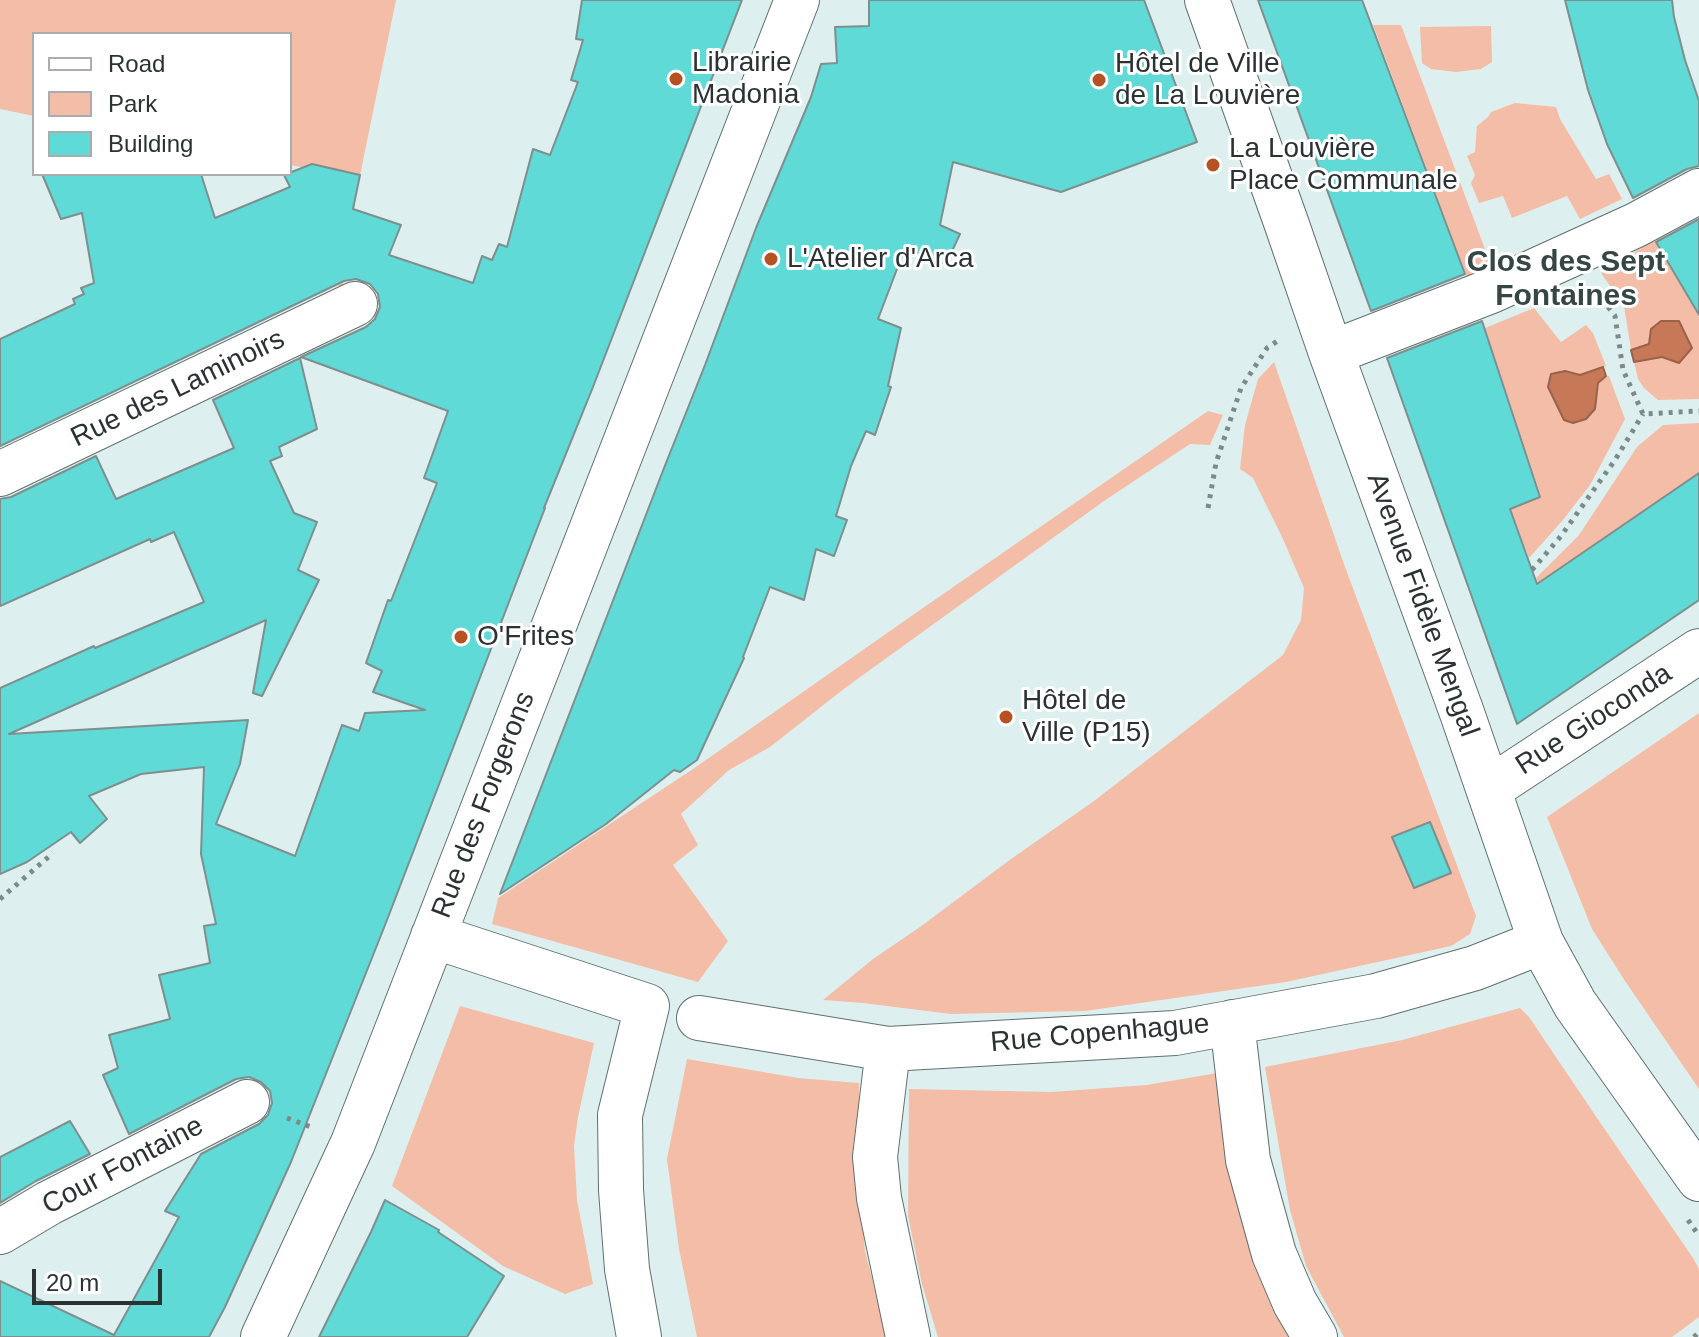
<!DOCTYPE html>
<html>
<head>
<meta charset="utf-8">
<style>
	body { margin:0 }
	#map { position:relative; width:1699px; height:1337px; overflow:hidden; background:#ddf0ef; font-family:Helvetica,sans-serif }
	canvas { display:block }
	.legend { position:absolute; left:32px; top:32px; width:260px; height:144px; box-sizing:border-box; background:#fff; border:2px solid #aaadad; margin:0; padding:10px 14px; list-style:none; font-size:24px; color:#2b3232 }
	.legend li { display:flex; align-items:center; gap:16px; height:40px }
	.legend b { width:40px; border:2px solid #aaadad }
	.scale { position:absolute; left:32px; top:1269px; width:130px; height:36px; box-sizing:border-box; border:4px solid #2b3232; border-top:0; padding-left:10px; font-size:24px; line-height:28px; white-space:nowrap; color:#2b3232; -webkit-text-stroke:6px #fff; paint-order:stroke }
</style>
</head>
<body>
<div id="map">
<canvas width="1699" height="1337"></canvas>
<ul class="legend">
<li><b style="height:10px;background:#fff"></b>Road</li>
<li><b style="height:22px;background:#f4bda7"></b>Park</li>
<li><b style="height:22px;background:#5fdad6"></b>Building</li>
</ul>
<div class="scale">20 m</div>
</div>
<script>
const ctx = document.querySelector('canvas').getContext('2d');
ctx.lineJoin = 'round';
function fillPath(path, color) { ctx.fillStyle = color; ctx.fill(path, 'evenodd'); }
const poly = rows => new Path2D(rows.map(r => 'M' + r).join(''));
function trace(path, color, width, dash) { ctx.strokeStyle = color; ctx.lineWidth = width; ctx.lineCap = dash ? 'butt' : 'round'; ctx.setLineDash(dash || []); ctx.stroke(path); }
function write(font, color, halo, rows, align = 'center') {
  ctx.font = font + ' Helvetica,sans-serif'; ctx.lineWidth = 6; ctx.setLineDash([]); ctx.textBaseline = 'middle'; ctx.strokeStyle = halo; ctx.fillStyle = color; for (const [text, x, y, turn = 0] of rows) {
    ctx.save(); ctx.translate(x, y); ctx.rotate((+turn || 0) * Math.PI / 180); ctx.textAlign = isNaN(turn) ? turn : align; if (halo) ctx.strokeText(text, 0, 0); ctx.fillText(text, 0, 0); ctx.restore();
  }
}
fillPath(poly([
	[0,0,396,0,343,258,343,289,340,291,301,167,290,165,290,34,34,34,34,116,0,109],
	[1373,25,1401,25,1491,265,1467,278],
	[1491,26,1492,62,1481,69,1456,72,1431,69,1422,63,1420,27],
	[1515,103,1556,107,1560,119,1596,179,1609,174,1622,199,1580,219,1567,196,1512,218,1503,196,1479,203,1471,183,1475,175,1467,156,1475,152,1477,126,1488,117,1491,112],
	[1654,240,1699,317,1699,399,1658,400,1644,388,1638,379,1634,362,1662,357,1649,344,1631,350,1624,306,1601,273],
	[1534,308,1561,342,1586,325,1593,333,1606,366,1580,375,1565,371,1595,409,1598,383,1606,376,1609,376,1625,419,1590,485,1563,520,1529,558,1510,508,1541,497,1485,328],
	[1274,362,1345,567,1476,916,1470,934,1451,946,1286,982,1085,1011,951,1014,863,1003,823,1000,873,959,920,927,1011,859,1094,801,1283,655,1301,620,1304,588,1283,539,1253,478,1240,469,1245,425,1258,379],
	[1208,411,1223,415,1210,445,1190,444,1104,501,845,688,770,747,729,770,681,814,698,845,673,865,728,941,698,982,492,924,498,898,693,769,920,610],
	[1699,423,1699,475,1694,479,1692,477,1538,583,1536,578,1579,535,1637,447,1663,425],
	[1699,713,1699,1089,1625,981,1592,929,1547,817],
	[460,1006,594,1043,578,1117,574,1146,577,1200,593,1284,565,1294,503,1266,392,1186],
	[1520,1008,1529,1017,1595,1115,1693,1258,1699,1269,1699,1317,1672,1337,1344,1337,1306,1266,1290,1210,1265,1067,1402,1040],
	[687,1059,798,1078,859,1083,859,1183,865,1251,887,1337,697,1337,679,1249,667,1159],
	[1217,1073,1293,1337,938,1337,922,1284,908,1216,909,1089,1052,1092,1147,1085]
]), '#f4bda7');
const water = poly([
	[1661,321,1679,321,1692,348,1679,363,1662,357,1634,362,1631,350,1649,344,1651,329,1661,321],
	[1603,367,1606,376,1598,383,1595,409,1586,419,1573,423,1564,420,1548,387,1551,374,1565,371,1580,375,1603,367]
]);
fillPath(water, '#c77857');
trace(water, '#98634c', 2);
const building = poly([
	[582,0,742,0,593,387,544,508,545,508,387,920,291,1162,225,1307,209,1337,0,1337,0,1281,114,1335,179,1217,165,1211,201,1154,259,1124,268,1115,272,1103,270,1091,261,1082,249,1077,236,1079,129,1134,103,1075,118,1068,109,1035,170,1019,159,975,210,963,204,926,216,924,201,854,204,767,141,774,89,796,107,819,80,843,71,832,27,862,0,874,0,688,94,646,95,648,204,602,174,532,151,542,150,539,0,606,0,499,11,497,96,456,116,499,234,448,213,400,300,358,317,429,279,447,282,456,270,461,294,513,317,522,298,570,319,580,262,696,253,693,266,620,9,734,248,720,240,764,216,824,295,856,342,725,359,731,365,713,425,710,373,692,382,671,366,663,388,600,391,601,437,483,424,478,448,411,301,357,366,327,375,319,380,307,378,294,370,284,356,279,344,281,0,446,0,339,75,304,73,299,84,294,81,288,94,283,82,213,61,219,42,174,201,174,215,218,290,187,284,175,312,164,360,175,353,209,401,225,389,255,473,283,482,256,492,260,499,244,507,247,533,149,550,155,578,82,571,80,583,40,576,39,582,0],
	[869,0,1144,0,1197,142,1061,192,953,162,940,225,960,234,946,264,905,248,878,319,901,328,888,386,891,387,875,435,866,431,851,466,836,516,847,520,834,556,816,549,804,600,770,587,743,657,744,658,697,760,680,772,674,770,606,824,500,894,664,468,705,365,756,228,811,97,821,64,837,63,835,27,869,26,869,0],
	[1258,0,1362,0,1465,274,1371,311,1258,0],
	[1565,0,1672,0,1674,17,1685,60,1699,101,1699,166,1687,169,1633,198,1607,144,1588,90,1565,0],
	[1699,219,1699,315,1656,242,1699,219],
	[1482,321,1540,497,1510,509,1537,584,1699,473,1699,600,1517,724,1387,358,1482,321],
	[1430,822,1451,873,1414,888,1392,837,1430,822],
	[70,1121,90,1154,36,1181,0,1203,0,1157,70,1121],
	[385,1200,439,1230,438,1232,504,1276,467,1337,319,1337,371,1232,385,1200]
]);
fillPath(building, '#5fdad6');
trace(building, '#7e8f8e', 2);
const minor = poly([
	[1207,0,1287,225,1331,353,1462,713,1541,942,1575,1004,1699,1179],
	[1331,353,1491,291,1636,225,1699,191],
	[0,474,355,304],
	[1489,789,1699,651],
	[433,936,647,1006,620,1115,621,1190,627,1269,639,1337],
	[699,1018,888,1049,1175,1033,1376,996,1475,968,1541,942],
	[1232,1022,1248,1160,1274,1254,1295,1303,1315,1337],
	[888,1049,875,1157,879,1198,908,1337],
	[0,1232,49,1203,247,1102],
	[263,1337,353,1143,797,0]
]);
trace(minor, '#60706f', 46);
trace(poly([
	[1596,291,1615,316,1623,370,1643,414,1699,411],
	[1208,508,1216,463,1241,388,1267,348,1279,340],
	[1532,570,1561,536,1615,460,1643,414],
	[0,899,53,853],
	[287,1118,311,1127],
	[1688,1220,1699,1236],
	[1694,1337,1699,1332]
]), '#7e8a8a', 5, [4, 6]);
trace(minor, '#fff', 44);
for (const [x, y, r, color] of [
	[676,79,8,"#b65221"],
	[1099,80,8,"#b65221"],
	[1213,165,8,"#b65221"],
	[771,259,8,"#b65221"],
	[461,637,8,"#b65221"],
	[1006,717,8,"#b65221"]
]) { const dot = new Path2D(); dot.arc(x, y, r, 0, 2 * Math.PI); ctx.fillStyle = color; ctx.fill(dot); trace(dot, '#fff', 3); }
write('28px', '#2b3232', '#fff', [
	["Librairie",692,63],
	["Madonia",692,95],
	["Hôtel de Ville",1115,64],
	["de La Louvière",1115,96],
	["La Louvière",1229,149],
	["Place Communale",1229,181],
	["L'Atelier d'Arca",787,259],
	["O'Frites",477,637],
	["Hôtel de",1022,701],
	["Ville (P15)",1022,733]
], 'left');
write('28px', '#2b3232', '#fff', [
	["Rue des Laminoirs",178,389,-26],
	["Avenue Fidèle Mengal",1422,605,70],
	["Rue Gioconda",1594,720,-33],
	["Rue des Forgerons",484,805,-69],
	["Rue Copenhague",1100,1034,-5],
	["Cour Fontaine",123,1166,-28]
]);
write('bold 30px', '#364645', '#fff', [
	["Clos des Sept",1566,263],
	["Fontaines",1566,297]
]);
</script>
</body>
</html>
